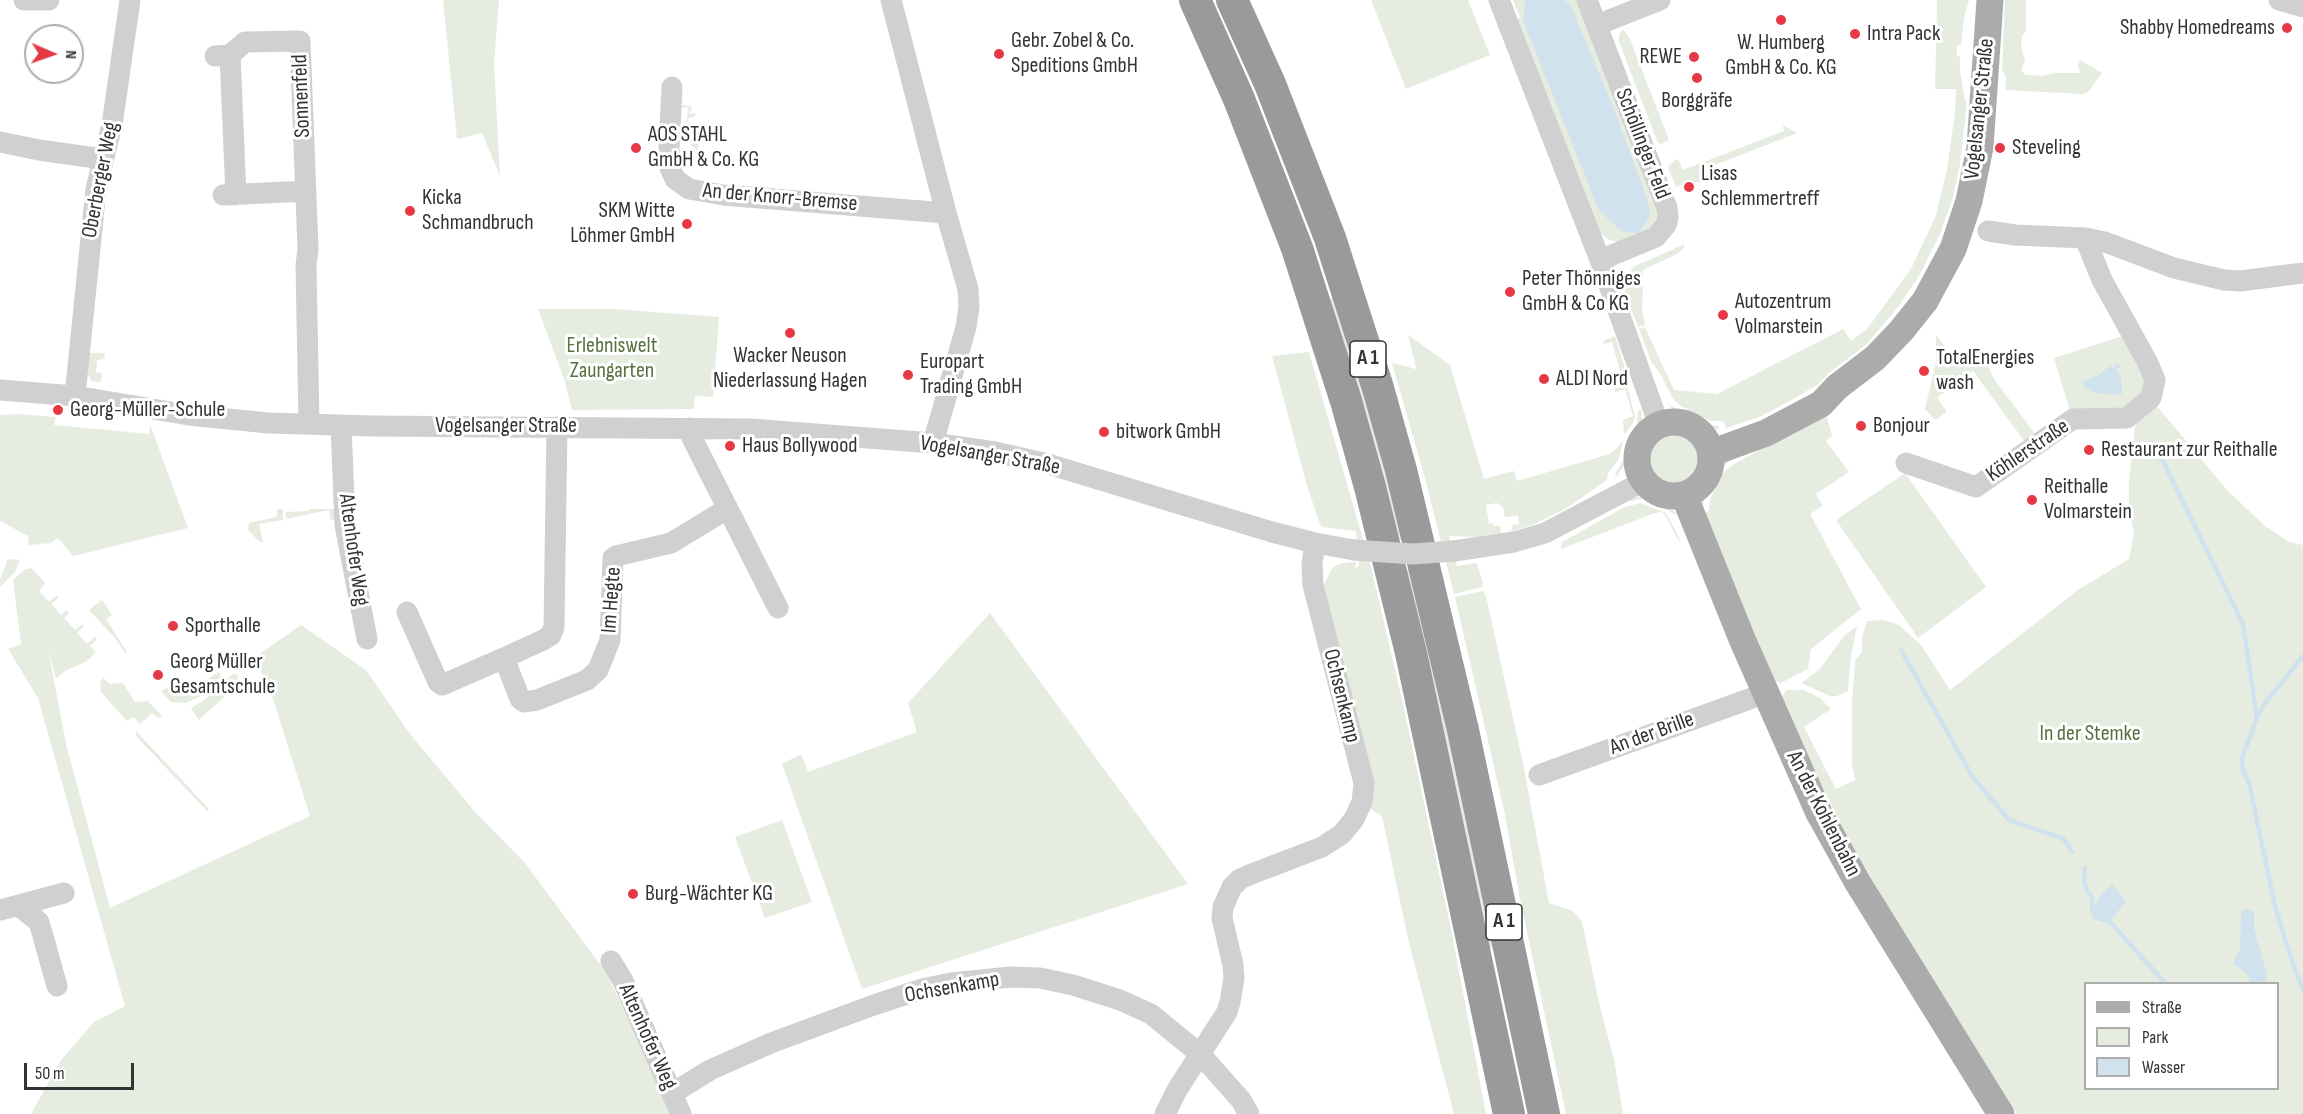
<!DOCTYPE html>
<html>
<head>
<meta charset="utf-8">
<style>
	body { margin:0 }
	#map { position:relative; width:2303px; height:1114px; overflow:hidden; background:#fff; font-family:"Sofia Sans Condensed",sans-serif }
	canvas { display:block }
	.legend { position:absolute; left:2084px; top:982px; width:195px; height:108px; box-sizing:border-box; background:#fff; border:2px solid #adadad; margin:0; padding:8px 10px; list-style:none; font-size:18px; color:#333 }
	.legend li { display:flex; align-items:center; gap:12px; height:30px }
	.legend b { width:30px; border:2px solid #adadad }
	.north { position:absolute; left:24px; top:24px; width:60px; height:60px; box-sizing:border-box; background:#fff; border:2px solid #adadad; border-radius:50%; rotate:92deg; font-size:16px; font-weight:700; line-height:24px; text-align:center; color:#333 }
	.north::after { content:''; display:block; margin:auto; width:21px; height:27px; background:#e63946; clip-path:polygon(50% 0,100% 100%,50% 72%,0 100%) }
	.scale { position:absolute; left:24px; top:1063px; width:110px; height:27px; box-sizing:border-box; border:3px solid #333; border-top:0; padding-left:8px; font-size:18px; line-height:21px; white-space:nowrap; color:#333; -webkit-text-stroke:4px #fff; paint-order:stroke }
</style>
</head>
<body>
<div id="map">
<canvas width="2303" height="1114"></canvas>
<ul class="legend">
<li><b style="height:8px;background:#ababab"></b>Straße</li>
<li><b style="height:16px;background:#e6ecdf"></b>Park</li>
<li><b style="height:16px;background:#cfe2ee"></b>Wasser</li>
</ul>
<div class="north">N</div>
<div class="scale">50 m</div>
</div>
<script>
const ctx = document.querySelector('canvas').getContext('2d');
ctx.lineJoin = 'round';
function fillPath(path, color) { ctx.fillStyle = color; ctx.fill(path, 'evenodd'); }
const poly = rows => new Path2D(rows.map(r => 'M' + r).join(''));
function trace(path, color, width, dash) { ctx.strokeStyle = color; ctx.lineWidth = width; ctx.lineCap = dash ? 'butt' : 'round'; ctx.setLineDash(dash || []); ctx.stroke(path); }
function write(font, color, halo, rows, align = 'center') {
  ctx.font = font + ' "Sofia Sans Condensed",sans-serif'; ctx.lineWidth = 6; ctx.setLineDash([]); ctx.textBaseline = 'middle'; ctx.strokeStyle = halo; ctx.fillStyle = color; for (const [text, x, y, turn = 0] of rows) {
    ctx.save(); ctx.translate(x, y); ctx.rotate((+turn || 0) * Math.PI / 180); ctx.textAlign = isNaN(turn) ? turn : align; if (halo) ctx.strokeText(text, 0, 0); ctx.fillText(text, 0, 0); ctx.restore();
  }
}
fillPath(poly([
	[443,0,499,0,494,64,500,176,482,133,457,139],
	[1371,0,1468,0,1490,55,1406,89],
	[1513,0,1577,0,1659,215,1655,226,1618,242,1609,240,1597,230,1515,20,1520,18],
	[1937,0,1969,0,1964,18,1961,45,1957,45,1957,56,1960,57,1960,71,1965,101,1967,102,1960,164,1953,197,1940,234,1919,276,1899,306,1866,345,1829,373,1817,385,1790,401,1759,417,1726,428,1723,421,1710,421,1681,406,1673,399,1661,375,1651,361,1639,329,1645,327,1674,390,1717,394,1843,329,1851,341,1867,329,1911,269,1936,215,1947,169,1955,113,1956,89,1935,89],
	[2005,0,2026,0,2026,31,2022,36,2021,47,2025,61,2021,71,2026,75,2043,76,2054,73,2080,73,2078,64,2080,60,2102,73,2088,92,2083,94,2005,90,2006,78,2002,70],
	[1623,29,1630,39,1669,140,1661,144,1658,143,1619,42,1619,35],
	[678,105,691,106,692,109,689,114,696,113,694,117,688,118,688,133,699,138,698,151,691,145,692,139,689,142,683,141,676,143,677,138,686,138,688,107,680,108],
	[1783,125,1797,133,1705,169,1710,182,1700,183,1692,181,1676,187,1668,167,1675,160,1678,159,1683,170,1784,131],
	[1683,245,1685,247,1677,254,1643,270,1643,275,1629,275,1633,267],
	[1631,284,1643,285,1642,309,1645,325,1638,327,1624,290],
	[1332,297,1336,300,1363,390,1403,539,1398,539,1330,300],
	[538,309,614,309,719,317,713,397,695,396,694,409,572,410,564,379],
	[1408,335,1450,365,1484,479,1514,471,1517,481,1610,454,1618,447,1623,439,1619,459,1608,473,1607,480,1565,509,1532,525,1508,532,1512,529,1512,525,1519,524,1518,516,1505,517,1503,507,1497,503,1486,505,1489,524,1492,523,1494,526,1500,526,1501,533,1477,537,1449,536,1457,566,1477,563,1483,583,1482,587,1454,594,1426,482,1392,363,1416,369,1417,371],
	[1936,335,1960,366,1972,357,1981,366,1986,362,1994,379,2036,435,2070,411,2054,358,2126,335,2147,384,2137,404,2025,442,1973,371,1937,398,1947,412,1935,420,1925,409,1936,362],
	[1615,336,1626,371,1626,381,1635,417,1633,423,1624,435,1623,420,1633,416,1625,389,1616,392,1614,389,1624,385,1612,342,1604,344,1603,341],
	[1309,352,1371,567,1403,704,1452,934,1486,1114,1454,1114,1409,943,1382,816,1367,807,1320,584,1325,583,1332,568,1341,563,1356,562,1355,568,1359,566,1356,531,1322,527,1319,521,1308,489,1272,356],
	[92,353,105,353,104,359,97,360,96,372,102,373,101,382,91,381,87,372,87,354],
	[1666,402,1680,412,1709,425,1718,426,1719,429,1708,428,1678,414],
	[2156,405,2227,490,2265,526,2289,542,2303,545,2303,1114,2017,1114,1890,910,1847,836,1819,780,1782,696,1787,690,1804,690,1820,698,1831,709,1804,727,1836,789,1855,780,1852,765,1852,703,1855,661,1862,652,1862,637,1867,621,1884,620,1899,625,1921,645,1950,690,2078,590,2129,559,2134,533,2129,514,2129,481,2135,427,2143,415],
	[2086,984,2278,984,2278,1088,2086,1088],
	[1641,409,1642,422,1631,439,1626,463,1616,477,1615,474,1623,461,1627,442,1637,425,1638,411],
	[17,414,56,417,54,425,149,434,150,424,188,528,73,556,58,538,51,543,29,545,28,536,0,521,0,415],
	[1826,414,1832,436,1826,441,1849,472,1816,494,1823,506,1810,514,1861,609,1811,649,1808,669,1781,683,1773,680,1704,514,1709,511,1710,499,1722,474,1734,464],
	'1646 459a26 26 0 1 1 52 0a26 26 0 1 1-52 0Z',
	[1730,460,1716,474,1705,498,1703,507,1701,499,1717,464],
	[1905,473,1986,587,1918,638,1836,520],
	[1642,496,1668,505,1678,516,1651,501,1642,499,1630,501,1628,499],
	[1640,503,1666,513,1681,541,1677,538,1666,516,1662,512,1655,513,1561,549,1562,542,1625,507],
	[277,509,283,509,283,520,259,524,263,542,261,543,248,530,249,523,277,517],
	[309,509,336,509,337,519,331,520,329,510,286,519,286,512,309,511],
	[8,559,20,560,15,572,0,587,0,580],
	[32,568,45,583,39,591,49,602,57,595,58,598,51,604,61,615,66,610,69,613,64,618,75,630,82,624,84,626,77,633,87,644,95,637,97,639,90,646,96,652,87,661,65,671,56,679,48,649,66,744,110,908,310,816,267,680,252,659,301,625,366,670,410,734,476,813,525,863,605,971,661,1085,671,1114,31,1114,61,1060,94,1022,125,1006,38,698,8,649,21,644,13,580,24,570],
	[1406,569,1411,569,1426,634,1494,946,1489,949],
	[1483,591,1486,596,1523,763,1549,903,1573,911,1582,922,1600,1007,1614,1059,1623,1114,1566,1114,1520,899,1505,815,1455,597],
	[102,600,112,615,106,619,127,652,125,653,115,638,89,610],
	[990,613,1188,884,862,989,782,764,801,754,808,772,917,732,908,703],
	[1857,626,1851,655,1848,691,1837,696,1830,696,1801,683,1820,669,1844,636],
	[219,672,221,676,201,696,186,703,171,702,161,691,173,684,180,691,187,692],
	[233,674,237,674,239,683,199,720,191,708,204,700],
	[103,678,110,684,123,683,135,702,148,701,162,716,159,718,152,713,140,724,134,717,127,721,101,692,100,683],
	[136,731,209,809,207,811,136,736],
	[782,820,812,902,765,918,735,837]
]), '#e6ecdf');
fillPath(poly([
	[1525,0,1565,0,1571,6,1615,112,1648,202,1650,216,1639,233,1621,231,1599,210,1523,20],
	[2110,366,2120,374,2122,386,2121,395,2094,393,2084,387,2082,381,2097,376],
	[2112,884,2126,901,2110,922,2101,922,2092,918,2092,911,2100,896],
	[2246,908,2254,912,2254,928,2267,975,2265,982,2261,983,2247,983,2250,979,2246,973,2233,963,2240,950,2241,911]
]), '#cfe2ee');
trace(poly([
	[2115,369,2118,366],
	[2154,443,2243,624,2257,718,2242,758,2243,771,2249,783,2276,910,2290,955,2303,990],
	[1901,650,1972,776,2009,820,2064,839,2072,852],
	[2258,716,2265,703,2303,656],
	[2085,868,2084,881,2087,891,2092,897,2092,911],
	[2110,922,2166,984]
]), '#cfe2ee', 4.5);
trace(poly([
	[24,0,49,0],
	[891,0,946,213,968,289,969,307,966,327,933,443],
	[1499,0,1600,260,1659,425],
	[1587,0,1667,208,1668,218,1666,225,1656,237,1600,260],
	[2279,0,2303,7],
	[1597,25,1660,0],
	[230,55,236,195],
	[215,56,230,55,245,42,300,41,308,249,306,265,309,424],
	[672,87,669,147,670,168,675,179,689,189,723,195,946,213],
	[0,142,39,150,103,159],
	[223,195,306,191],
	[1988,231,2015,235,2085,238,2105,242,2174,268,2224,280,2240,281,2303,273],
	[0,390,75,396,189,415,268,423,373,426,750,429,933,443,995,452,1048,464,1272,532,1315,543,1354,550],
	[75,396,96,189,112,125,130,0],
	[341,425,345,525,367,639],
	[557,427,554,627,551,635,543,640,504,658,520,699,524,702,537,700,587,680,598,670,610,640,613,558,616,556,671,543,727,509],
	[690,428,692,438,778,608],
	[1906,463,1976,487,2073,419,2127,418,2151,398,2155,380,2148,363,2102,280,2085,238],
	[1454,551,1514,542,1545,533,1644,481],
	[407,612,438,682,442,685,504,658],
	[1539,775,1766,693],
	[19,906,39,922,57,986],
	[0,910,64,893],
	[611,961,623,981,681,1114],
	[673,1093,710,1070,771,1043,871,1006,922,989,951,983,1011,977,1040,978,1073,985,1120,1000,1151,1014,1201,1055,1241,1100,1249,1114],
	[1165,1114,1177,1090,1227,1012,1230,1002,1234,978,1233,965,1222,918,1223,907,1232,887,1240,879,1249,875,1322,847,1342,834,1354,819,1362,802,1364,783,1313,585,1312,564,1315,543]
]), '#d0d0d0', 21);
trace(poly([
	'1637 459a37 37 0 1 1 74 0a37 37 0 1 1-74 0Z',
	[1711,453,1766,433,1821,404,1837,387,1875,358,1901,331,1925,301,1953,249,1969,201,1980,147,1990,0],
	[1684,495,1742,639,1819,813,1858,883,2001,1114]
]), '#ababab', 27);
trace(poly([
	[1195,0,1239,99,1297,248,1346,401,1370,487,1411,653,1509,1114],
	[1232,0,1270,84,1330,238,1378,388,1401,470,1463,730,1544,1114]
]), '#9a9a9a', 32);
trace(poly([
	[1354,550,1413,554,1454,551]
]), '#d0d0d0', 21);
for (const [x, y, r, color] of [
	[1781,20,6,"#e63946"],
	[2287,28,6,"#e63946"],
	[1855,34,6,"#e63946"],
	[999,54,6,"#e63946"],
	[1694,57,6,"#e63946"],
	[1697,78,6,"#e63946"],
	[636,148,6,"#e63946"],
	[2000,148,6,"#e63946"],
	[1689,187,6,"#e63946"],
	[410,211,6,"#e63946"],
	[687,224,6,"#e63946"],
	[1510,292,6,"#e63946"],
	[1723,315,6,"#e63946"],
	[790,333,6,"#e63946"],
	[1924,371,6,"#e63946"],
	[908,375,6,"#e63946"],
	[1544,379,6,"#e63946"],
	[58,410,6,"#e63946"],
	[1861,426,6,"#e63946"],
	[1104,432,6,"#e63946"],
	[730,446,6,"#e63946"],
	[2089,450,6,"#e63946"],
	[2032,500,6,"#e63946"],
	[173,626,6,"#e63946"],
	[158,675,6,"#e63946"],
	[633,894,6,"#e63946"]
]) { const dot = new Path2D(); dot.arc(x, y, r, 0, 2 * Math.PI); ctx.fillStyle = color; ctx.fill(dot); trace(dot, '#fff', 2); }
for (const [x, y, w] of [
	[1368,359,36],
	[1504,922,36]
]) { const box = new Path2D(); box.roundRect(x - w / 2, y - 18, w, 36, 4.5); ctx.fillStyle = '#fff'; ctx.fill(box); trace(box, '#333', 1.5); }
write('bold 21px', '#333', null, [
	["A 1",1368,359],
	["A 1",1504,922]
]);
write('22px', '#333', '#fff', [
	["Shabby Homedreams",2275,28,"right"],
	["Intra Pack",1867,34],
	["Gebr. Zobel & Co.",1011,41],
	["Speditions GmbH",1011,66],
	["W. Humberg",1781,43,"center"],
	["GmbH & Co. KG",1781,68,"center"],
	["REWE",1682,57,"right"],
	["Borggräfe",1697,101,"center"],
	["AOS STAHL",648,135],
	["GmbH & Co. KG",648,160],
	["Steveling",2012,148],
	["Lisas",1701,174],
	["Schlemmertreff",1701,199],
	["Kicka",422,198],
	["Schmandbruch",422,223],
	["SKM Witte",675,211,"right"],
	["Löhmer GmbH",675,236,"right"],
	["Peter Thönniges",1522,279],
	["GmbH & Co KG",1522,304],
	["Autozentrum",1735,302],
	["Volmarstein",1735,327],
	["Wacker Neuson",790,356,"center"],
	["Niederlassung Hagen",790,381,"center"],
	["TotalEnergies",1936,358],
	["wash",1936,383],
	["Europart",920,362],
	["Trading GmbH",920,387],
	["ALDI Nord",1556,379],
	["Georg-Müller-Schule",70,410],
	["Bonjour",1873,426],
	["bitwork GmbH",1116,432],
	["Haus Bollywood",742,446],
	["Restaurant zur Reithalle",2101,450],
	["Reithalle",2044,487],
	["Volmarstein",2044,512],
	["Sporthalle",185,626],
	["Georg Müller",170,662],
	["Gesamtschule",170,687],
	["Burg-Wächter KG",645,894]
], 'left');
write('22px', '#333', '#fff', [
	["Sonnenfeld",302,96,-92],
	["Vogelsanger Straße",1980,109,-84],
	["Schöllinger Feld",1642,144,69],
	["Oberberger Weg",101,180,-79],
	["An der Knorr-Bremse",780,198,5],
	["Vogelsanger Straße",506,426],
	["Köhlerstraße",2028,451,-34],
	["Vogelsanger Straße",990,456,10],
	["Altenhofer Weg",353,550,82],
	["Im Hegte",612,600,-86],
	["Ochsenkamp",1341,696,76],
	["An der Brille",1652,734,-20],
	["An der Kohlenbahn",1823,814,63],
	["Ochsenkamp",952,988,-10],
	["Altenhofer Weg",647,1037,66]
]);
write('22px', '#56703f', '#fff', [
	["Erlebniswelt",612,346],
	["Zaungarten",612,371],
	["In der Stemke",2090,734]
]);
</script>
</body>
</html>
